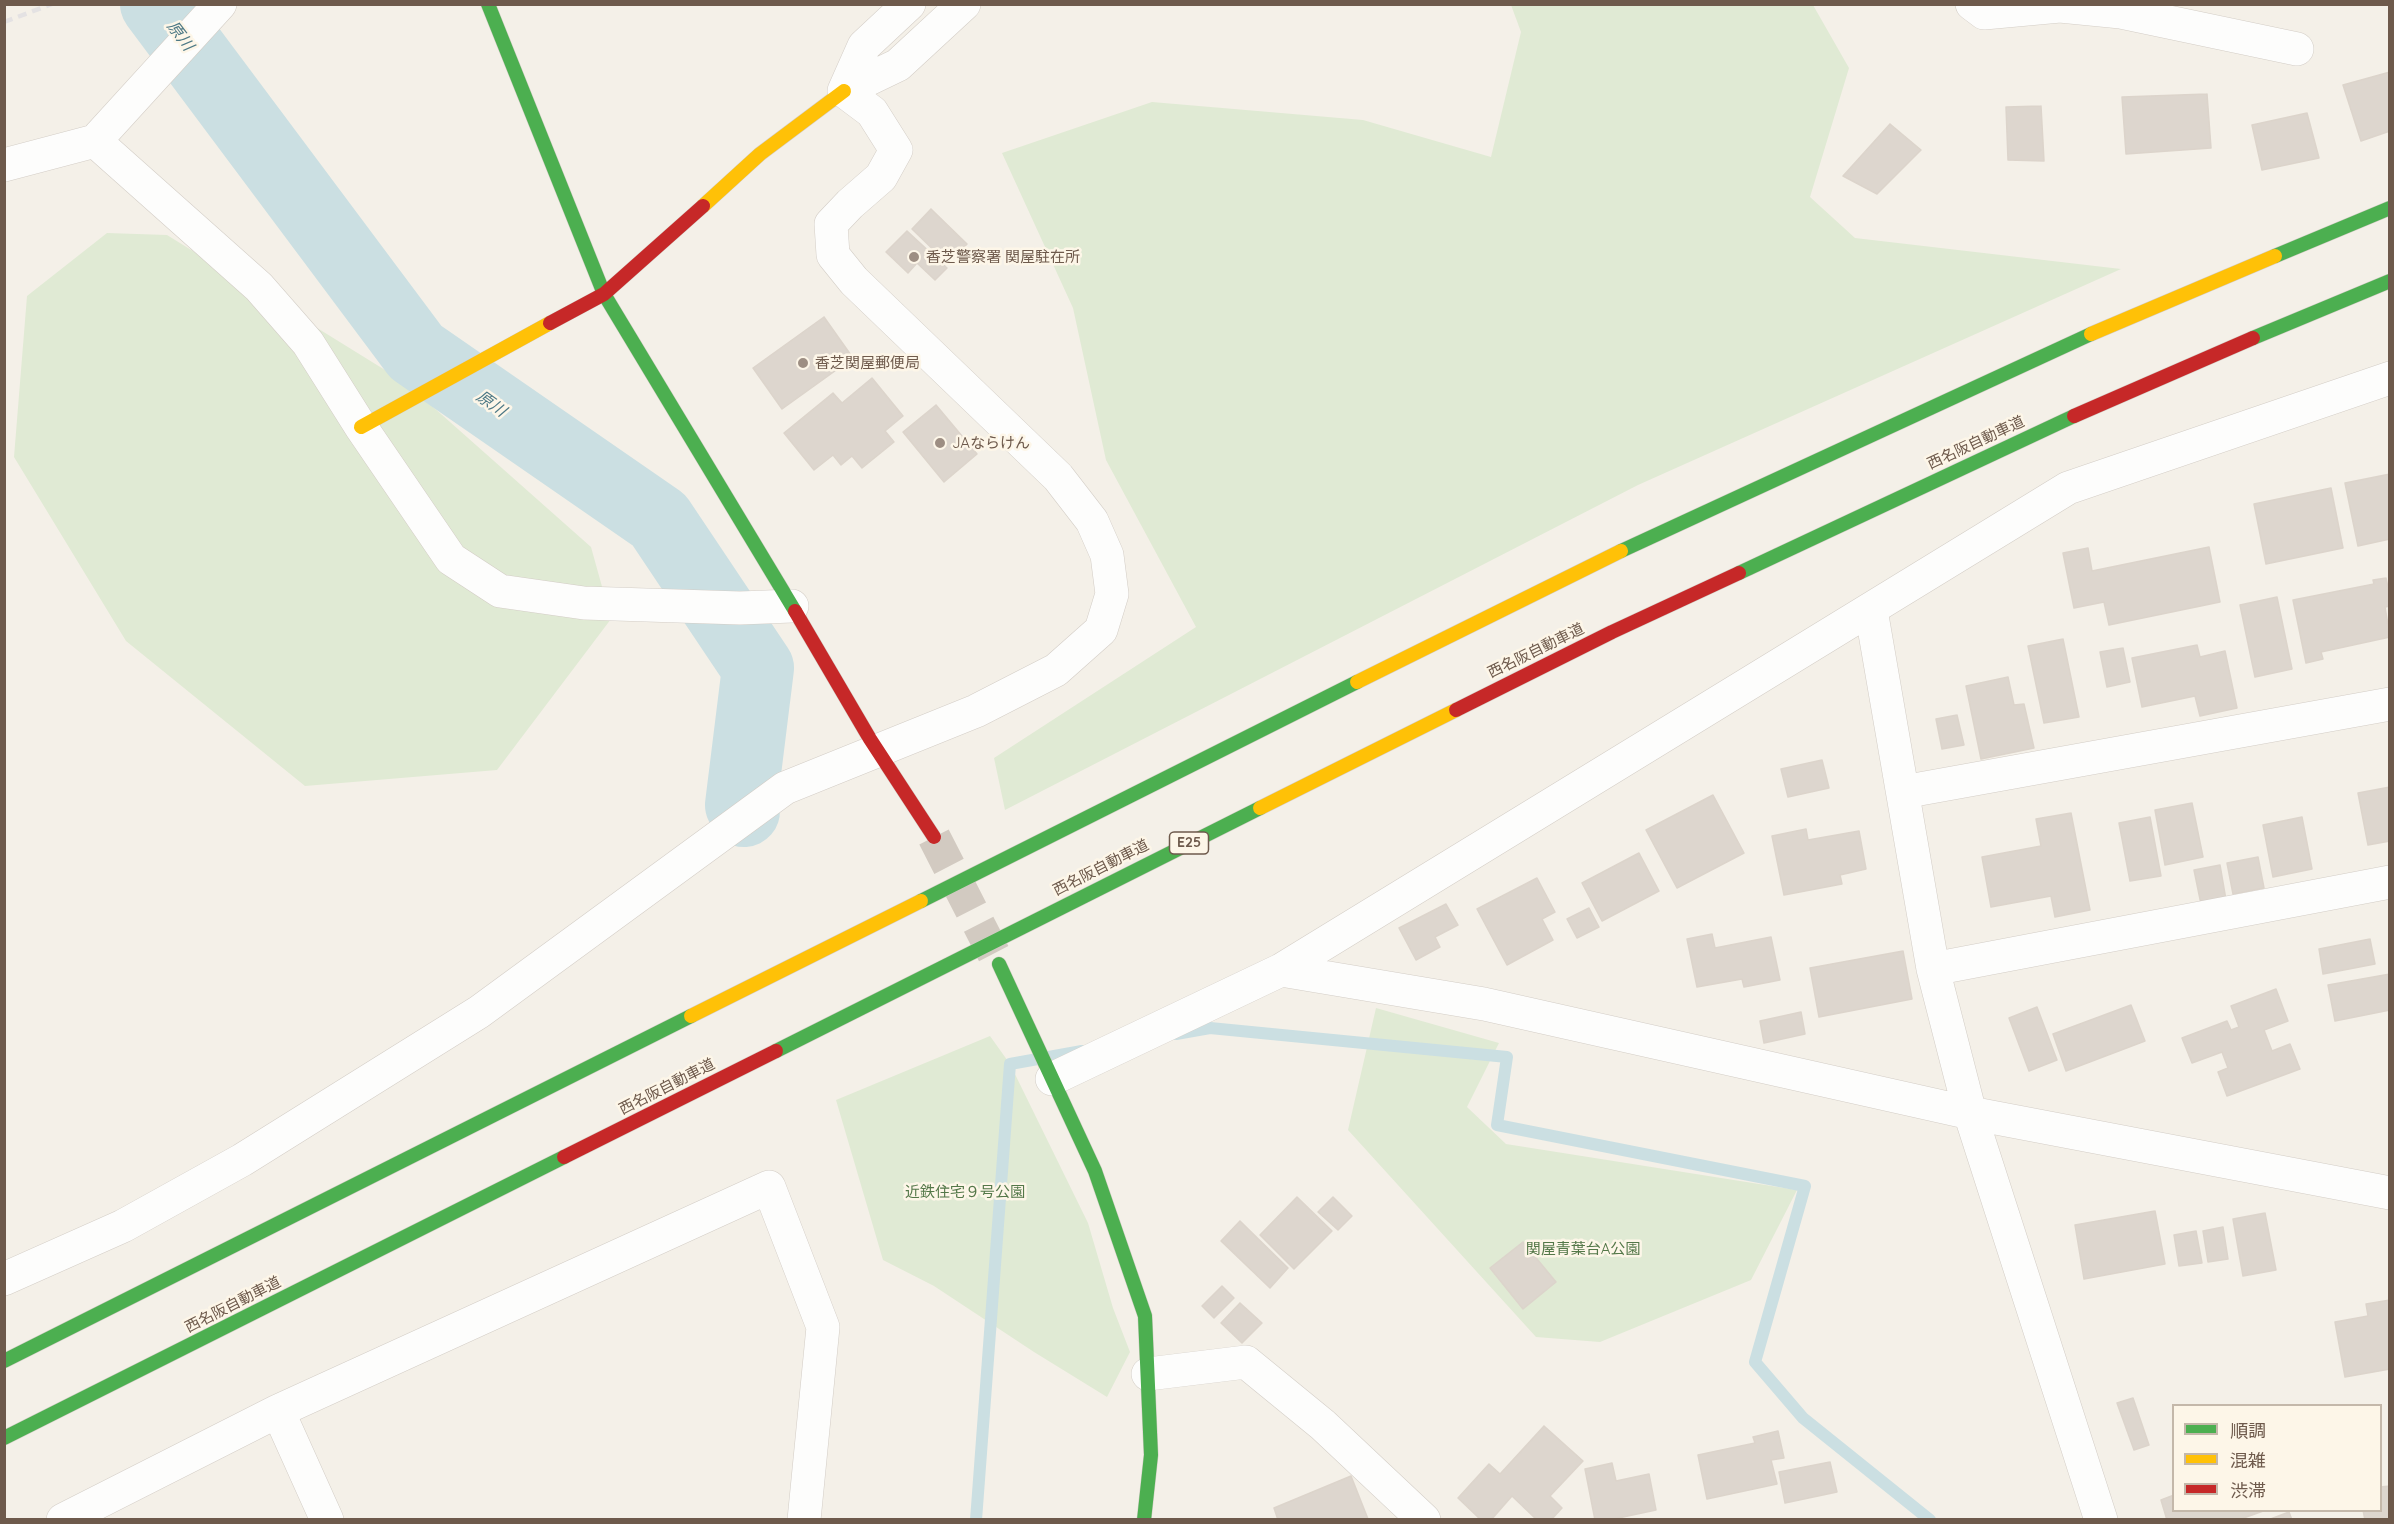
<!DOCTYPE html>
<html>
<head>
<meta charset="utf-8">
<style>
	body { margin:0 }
	#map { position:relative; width:2394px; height:1524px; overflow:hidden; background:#f4f0e8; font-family:Quicksand,"Noto Sans JP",sans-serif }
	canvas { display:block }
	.frame { position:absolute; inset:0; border:6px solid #6e5a4c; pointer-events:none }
	.legend { position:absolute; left:2172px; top:1404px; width:210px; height:108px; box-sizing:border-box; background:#fdf6e8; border:2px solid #c4b8aa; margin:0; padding:8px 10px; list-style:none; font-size:18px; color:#6e5a4c }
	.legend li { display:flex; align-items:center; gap:12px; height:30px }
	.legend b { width:30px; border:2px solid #c4b8aa }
</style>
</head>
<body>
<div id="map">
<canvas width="2394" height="1524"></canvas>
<div class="frame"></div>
<ul class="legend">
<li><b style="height:8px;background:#4caf50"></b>順調</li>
<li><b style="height:8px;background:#ffc107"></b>混雑</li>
<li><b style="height:8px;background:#c62828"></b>渋滞</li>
</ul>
</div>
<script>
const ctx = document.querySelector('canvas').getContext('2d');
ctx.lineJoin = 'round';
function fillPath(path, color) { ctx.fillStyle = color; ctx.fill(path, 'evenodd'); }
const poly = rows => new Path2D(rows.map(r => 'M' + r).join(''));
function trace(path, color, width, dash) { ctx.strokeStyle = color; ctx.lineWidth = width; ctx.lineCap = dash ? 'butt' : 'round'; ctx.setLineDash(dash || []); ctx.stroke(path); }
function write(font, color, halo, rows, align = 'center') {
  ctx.font = font + ' Quicksand,"Noto Sans JP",sans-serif'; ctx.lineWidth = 5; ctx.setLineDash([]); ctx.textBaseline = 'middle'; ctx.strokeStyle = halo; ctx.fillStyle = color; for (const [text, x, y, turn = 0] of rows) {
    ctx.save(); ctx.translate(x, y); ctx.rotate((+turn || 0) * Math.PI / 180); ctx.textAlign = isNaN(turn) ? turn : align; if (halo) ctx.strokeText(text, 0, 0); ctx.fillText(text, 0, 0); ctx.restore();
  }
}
fillPath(poly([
	[1511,5,1813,5,1849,68,1810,197,1855,238,2121,269,1638,485,1005,810,994,758,1196,627,1106,460,1073,308,1002,153,1152,102,1363,120,1491,157,1521,32],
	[107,233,167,235,406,383,591,547,611,619,497,770,305,786,126,641,14,457,27,296],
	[1376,1008,1499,1043,1467,1107,1506,1144,1797,1190,1751,1280,1600,1342,1536,1337,1348,1130],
	[990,1036,1010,1064,1088,1223,1113,1308,1130,1352,1107,1397,1034,1352,934,1286,883,1260,836,1100]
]), '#e0ead4');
trace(poly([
	[1176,1034,1210,1028,1507,1057,1497,1125,1805,1186,1755,1362,1803,1418,1930,1520],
	[976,1520,1010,1064,1082,1051]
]), '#cbdfe2', 12);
trace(poly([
	[156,4,416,352,659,520,758,668,741,805,744,811]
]), '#cbdfe2', 72);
const building = poly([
	[2390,72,2390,131,2361,141,2343,85,2390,72],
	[2207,94,2211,148,2126,154,2122,97,2207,94],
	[2041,106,2044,161,2008,160,2006,107,2041,106],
	[2307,113,2319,158,2262,170,2252,125,2307,113],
	[1890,124,1921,150,1877,194,1843,176,1890,124],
	[931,209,967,244,948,264,912,229,931,209],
	[907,231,947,268,935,280,917,263,908,273,886,252,907,231],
	[824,317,853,358,782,409,753,368,824,317],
	[872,378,903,416,885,431,894,442,862,468,852,456,841,465,833,455,814,470,784,433,833,393,842,403,872,378],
	[936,405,977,454,944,482,903,432,936,405],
	[2390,474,2390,539,2358,546,2345,483,2390,474],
	[2331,488,2343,548,2266,564,2254,504,2331,488],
	[2209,547,2220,602,2109,625,2104,602,2074,608,2063,553,2088,548,2092,571,2209,547],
	[2386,578,2390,597,2390,606,2385,607,2390,637,2321,652,2323,659,2306,663,2293,600,2374,584,2373,580,2386,578],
	[2277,597,2292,669,2255,677,2240,605,2277,597],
	[2063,639,2079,717,2044,723,2028,646,2063,639],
	[2197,645,2200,657,2225,651,2237,708,2200,716,2195,696,2142,707,2132,658,2197,645],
	[2123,648,2130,682,2107,687,2100,652,2123,648],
	[2008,677,2014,705,2024,704,2034,748,1981,759,1966,686,2008,677],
	[1957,715,1964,745,1942,749,1936,719,1957,715],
	[1822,760,1829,788,1788,797,1781,769,1822,760],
	[2390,787,2390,841,2368,845,2358,793,2390,787],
	[1713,795,1744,853,1677,888,1646,830,1713,795],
	[2192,803,2203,857,2165,865,2155,810,2192,803],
	[2071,813,2090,910,2055,917,2051,896,1991,907,1982,857,2041,846,2036,819,2071,813],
	[2150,817,2161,876,2130,881,2119,823,2150,817],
	[2302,817,2312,869,2273,877,2263,825,2302,817],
	[1806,829,1808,840,1859,831,1866,869,1840,875,1842,884,1784,895,1772,836,1806,829],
	[1639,853,1659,891,1602,921,1582,883,1639,853],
	[2258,857,2264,888,2233,894,2227,863,2258,857],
	[2220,865,2226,900,2201,904,2194,870,2220,865],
	[1537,878,1555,912,1542,919,1553,940,1507,965,1477,909,1537,878],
	[1446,904,1458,925,1435,937,1440,947,1416,960,1399,928,1446,904],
	[1589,908,1599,927,1577,938,1567,919,1589,908],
	[1712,934,1715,948,1771,937,1780,980,1744,987,1742,979,1697,987,1687,939,1712,934],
	[2370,939,2375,964,2323,974,2319,949,2370,939],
	[1903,951,1912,999,1819,1017,1810,968,1903,951],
	[2390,974,2390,1010,2335,1021,2328,985,2390,974],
	[2276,989,2288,1021,2264,1030,2272,1051,2290,1044,2300,1069,2227,1096,2218,1072,2228,1068,2222,1052,2192,1063,2182,1038,2227,1021,2231,1030,2239,1027,2231,1006,2276,989],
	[2131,1005,2145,1041,2066,1071,2053,1034,2131,1005],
	[2037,1007,2057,1060,2029,1071,2009,1018,2037,1007],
	[1801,1012,1805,1034,1764,1043,1760,1021,1801,1012],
	[1297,1197,1332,1231,1294,1269,1260,1235,1297,1197],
	[1333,1197,1352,1216,1338,1230,1318,1212,1333,1197],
	[2155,1211,2165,1264,2084,1279,2075,1225,2155,1211],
	[2265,1213,2276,1270,2243,1276,2233,1219,2265,1213],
	[1240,1221,1288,1268,1270,1288,1221,1241,1240,1221],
	[2223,1227,2228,1259,2208,1262,2203,1231,2223,1227],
	[2196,1231,2202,1263,2179,1266,2174,1235,2196,1231],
	[1523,1242,1556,1282,1523,1309,1490,1268,1523,1242],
	[1222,1286,1234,1298,1214,1318,1202,1306,1222,1286],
	[2390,1300,2390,1369,2345,1377,2335,1322,2368,1316,2366,1304,2390,1300],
	[1240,1303,1262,1323,1242,1343,1221,1323,1240,1303],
	[2133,1398,2149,1445,2134,1450,2117,1403,2133,1398],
	[1544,1426,1583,1461,1550,1496,1562,1508,1551,1520,1537,1520,1512,1496,1491,1520,1481,1520,1458,1498,1489,1464,1500,1474,1544,1426],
	[1778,1431,1784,1458,1771,1460,1777,1484,1707,1499,1698,1455,1755,1443,1753,1437,1778,1431],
	[1830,1462,1837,1492,1785,1503,1779,1472,1830,1462],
	[1612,1463,1616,1481,1649,1474,1656,1510,1609,1520,1595,1520,1585,1469,1612,1463],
	[1351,1476,1368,1519,1278,1520,1274,1508,1351,1476],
	[2390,1486,2390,1520,2365,1520,2363,1510,2380,1510,2380,1487,2390,1486],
	[2174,1495,2174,1510,2266,1510,2238,1520,2167,1520,2161,1500,2174,1495],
	[2289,1512,2292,1520,2268,1520,2289,1512]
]);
fillPath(building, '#ddd6ce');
trace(building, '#dcd4cb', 1.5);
trace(poly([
	[934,837,999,964]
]), '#d2cac1', 33, [33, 16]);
const street = poly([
	[1972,4,1984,13,2060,6,2121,12,2297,49],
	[844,91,898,65,964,4],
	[844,91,864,46,909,4],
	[95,141,259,287,308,343,361,427,451,559,500,591,584,603,740,608,792,606],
	[4,165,95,141,220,4],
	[1871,610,1933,969,1970,1113,2101,1520],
	[1903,792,2390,704],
	[1933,969,2390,882],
	[1281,970,2068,488,2390,378],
	[1052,1079,1281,970,1484,1004,1970,1113,2390,1193],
	[4,1279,123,1226,242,1160,479,1012,785,788,976,711,1056,670,1101,630,1112,594,1107,555,1092,521,1058,477,854,281,833,255,831,224,850,204,881,177,896,150,872,112,844,91],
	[1148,1374,1246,1362,1323,1425,1424,1520],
	[278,1411,327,1520],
	[63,1520,278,1411,769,1187,823,1327,804,1520]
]);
const fast = poly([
	[488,4,604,294,795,611],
	[2275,256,2390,208],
	[2253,338,2390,281],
	[1621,551,2091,334],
	[1739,573,2074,416],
	[921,901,1357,682],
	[999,964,1095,1171,1145,1316,1151,1455,1144,1520],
	[776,1051,1260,808],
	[4,1361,691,1016],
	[4,1438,564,1157]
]);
const slow = poly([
	[703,206,760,154,844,91],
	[2091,334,2275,256],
	[361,427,550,323],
	[1357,682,1621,551],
	[1260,808,1456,710],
	[691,1016,921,901]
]);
const jam = poly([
	[550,323,604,294,703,206],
	[2074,416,2253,338],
	[795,611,870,739,934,837],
	[1456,710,1612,632,1739,573],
	[564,1157,776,1051]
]);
trace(street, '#d3cdc6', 34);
trace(fast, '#d2ccc5', 15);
trace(slow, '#d2ccc5', 15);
trace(jam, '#d2ccc5', 15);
trace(street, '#fdfdfc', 33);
trace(fast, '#4caf50', 14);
trace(slow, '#ffc107', 14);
trace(jam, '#c62828', 14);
trace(poly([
	[4,22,52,4]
]), '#e4e2e3', 4.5, [9, 6]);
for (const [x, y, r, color] of [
	[914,257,6,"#9d8e83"],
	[803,363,6,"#9d8e83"],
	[940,443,6,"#9d8e83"]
]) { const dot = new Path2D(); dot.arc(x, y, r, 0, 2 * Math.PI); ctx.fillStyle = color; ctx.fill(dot); trace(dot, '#fdf6e8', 2); }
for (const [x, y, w] of [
	[1189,843,39]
]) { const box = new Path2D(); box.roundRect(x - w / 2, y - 11, w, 22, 4.5); ctx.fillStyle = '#fdf6e8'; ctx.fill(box); trace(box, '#6e5a4c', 1.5); }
write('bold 14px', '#6e5a4c', null, [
	["E25",1189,843]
]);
write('15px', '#6e5a4c', '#fdf6e8', [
	["香芝警察署 関屋駐在所",926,257],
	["香芝関屋郵便局",815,363],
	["JAならけん",952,443]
], 'left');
write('15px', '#6e5a4c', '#fdf6e8', [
	["西名阪自動車道",1976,443,-25],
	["西名阪自動車道",1536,651,-26],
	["西名阪自動車道",1101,868,-27],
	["西名阪自動車道",667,1087,-27],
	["西名阪自動車道",233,1305,-27]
]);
write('15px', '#547849', '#fdf6e8', [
	["近鉄住宅９号公園",965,1192],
	["関屋青葉台A公園",1583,1249]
]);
write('italic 16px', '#4c7885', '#fdf6e8', [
	["原川",180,36,53],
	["原川",491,404,35]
]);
</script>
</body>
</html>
